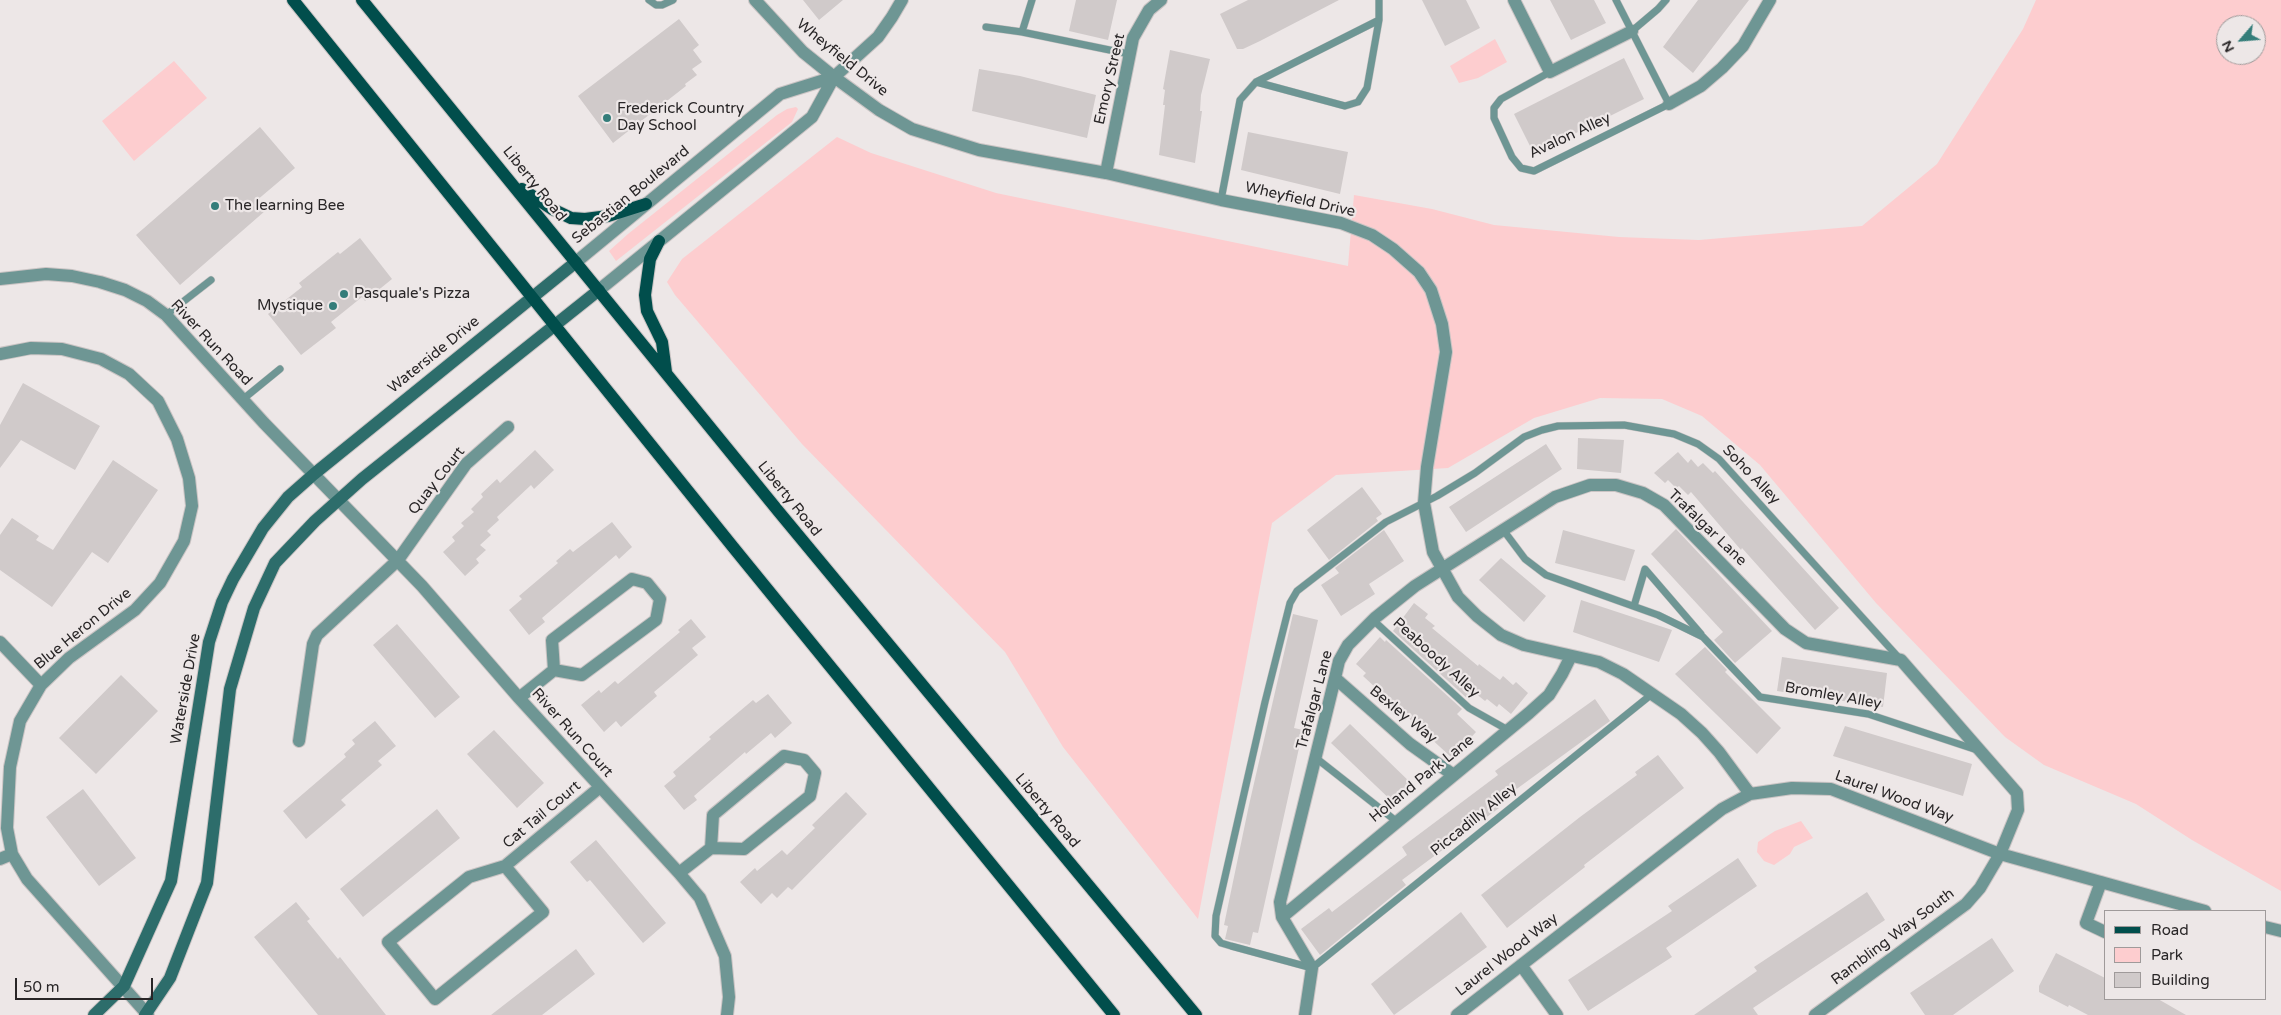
<!DOCTYPE html>
<html>
<head>
<meta charset="utf-8">
<style>
	body { margin:0 }
	#map { position:relative; width:2281px; height:1015px; overflow:hidden; background:#ede7e7; font-family:"Varela Round",sans-serif }
	canvas { display:block }
	.legend { position:absolute; left:2104px; top:910px; width:162px; height:90px; box-sizing:border-box; background:#ede7e7; border:1px solid #9f9a9a; margin:0; padding:6px 9px; list-style:none; font-size:15px; color:#292627 }
	.legend li { display:flex; align-items:center; gap:10px; height:25px }
	.legend b { width:25px; border:1px solid #9f9a9a }
	.north { position:absolute; left:2216px; top:15px; width:50px; height:50px; box-sizing:border-box; background:#ede7e7; border:1px solid #9f9a9a; border-radius:50%; rotate:243deg; font-size:14px; font-weight:700; line-height:20px; text-align:center; color:#292627 }
	.north::after { content:''; display:block; margin:auto; width:18px; height:22px; background:#347d7a; clip-path:polygon(50% 0,100% 100%,50% 72%,0 100%) }
	.scale { position:absolute; left:15px; top:978px; width:138px; height:22px; box-sizing:border-box; border:2px solid #292627; border-top:0; padding-left:6px; font-size:15px; line-height:18px; white-space:nowrap; color:#292627; -webkit-text-stroke:4px #ede7e7; paint-order:stroke }
</style>
</head>
<body>
<div id="map">
<canvas width="2281" height="1015"></canvas>
<ul class="legend">
<li><b style="height:6px;background:#014e4c"></b>Road</li>
<li><b style="height:14px;background:#fdcdcf"></b>Park</li>
<li><b style="height:14px;background:#d0caca"></b>Building</li>
</ul>
<div class="north">N</div>
<div class="scale">50 m</div>
</div>
<script>
const ctx = document.querySelector('canvas').getContext('2d');
ctx.lineJoin = 'round';
function fillPath(path, color) { ctx.fillStyle = color; ctx.fill(path, 'evenodd'); }
const poly = rows => new Path2D(rows.map(r => 'M' + r).join(''));
function trace(path, color, width, dash) { ctx.strokeStyle = color; ctx.lineWidth = width; ctx.lineCap = dash ? 'butt' : 'round'; ctx.setLineDash(dash || []); ctx.stroke(path); }
function write(font, color, halo, rows, align = 'center') {
  ctx.font = font + ' "Varela Round",sans-serif'; ctx.lineWidth = 4.5; ctx.setLineDash([]); ctx.textBaseline = 'middle'; ctx.strokeStyle = halo; ctx.fillStyle = color; for (const [text, x, y, turn = 0] of rows) {
    ctx.save(); ctx.translate(x, y); ctx.rotate((+turn || 0) * Math.PI / 180); ctx.textAlign = isNaN(turn) ? turn : align; if (halo) ctx.strokeText(text, 0, 0); ctx.fillText(text, 0, 0); ctx.restore();
  }
}
fillPath(poly([
	[2036,0,2281,0,2281,891,2192,840,2136,804,2044,765,2005,737,1876,603,1760,465,1702,416,1662,399,1600,398,1534,418,1448,468,1336,475,1272,523,1198,919,1063,747,1005,652,802,444,675,295,667,282,682,259,837,137,871,153,996,193,1348,266,1354,195,1432,209,1494,225,1619,237,1699,240,1862,226,1937,164,2023,29],
	[2226,25,2256,25,2256,55,2226,55],
	[1495,39,1507,62,1478,78,1459,83,1450,66],
	[174,61,207,98,134,161,102,121],
	[796,107,798,109,792,122,616,261,609,251,628,234,777,115,787,109],
	[1801,821,1813,838,1794,847,1790,854,1774,865,1764,861,1757,852,1758,842,1775,831]
]), '#fdcdcf');
fillPath(poly([
	[803,0,843,0,819,20],
	[1076,0,1117,0,1108,40,1069,31],
	[1248,0,1339,0,1260,41,1243,49,1237,49,1220,14],
	[1422,0,1466,0,1480,28,1445,46],
	[1550,0,1594,0,1606,23,1571,40],
	[1698,0,1749,0,1693,73,1663,47],
	[679,19,699,45,693,50,702,62,692,69,697,75,685,84,686,86,613,143,578,96],
	[1170,50,1210,59,1201,95,1200,111,1202,111,1195,163,1159,155,1165,105,1163,105,1165,90,1163,89],
	[1624,58,1644,99,1534,154,1514,114],
	[979,69,1020,76,1096,95,1087,138,972,111],
	[260,127,295,168,256,201,265,211,180,285,136,235],
	[1248,132,1348,152,1340,194,1241,170],
	[360,238,392,279,365,301,362,297,331,322,336,328,301,355,268,314,302,287,299,283,338,252,340,254],
	[23,383,100,426,75,470,21,440,0,468,0,425],
	[1578,438,1624,440,1621,473,1577,469],
	[1546,444,1562,469,1466,532,1449,507],
	[535,450,554,470,534,489,531,485,497,517,499,520,487,531,491,535,480,545,486,550,476,559,479,563,465,576,443,552,455,541,452,537,464,526,461,523,474,512,471,509,483,497,481,494,497,479,500,483],
	[1678,452,1688,463,1691,459,1698,467,1703,463,1713,473,1715,471,1839,608,1815,630,1742,548,1741,550,1691,492,1688,495,1679,486,1676,488,1668,480,1665,483,1654,473],
	[113,460,158,490,108,563,92,552,52,607,0,570,0,535,12,518,39,536,36,540,53,550],
	[1362,487,1382,514,1376,518,1378,521,1329,560,1307,530],
	[612,522,632,547,619,559,616,555,542,618,545,622,529,635,509,610,522,599,519,596,558,563,556,561,570,549,573,552],
	[1676,529,1772,631,1735,663,1714,640,1723,632,1651,554],
	[1384,530,1404,561,1369,584,1375,594,1341,616,1321,585,1339,573,1335,568],
	[1563,530,1635,550,1625,581,1555,563],
	[1501,558,1546,596,1524,622,1479,580],
	[1581,600,1672,630,1659,662,1573,632],
	[1414,603,1428,614,1425,618,1435,626,1432,628,1478,666,1479,664,1500,680,1503,676,1513,685,1516,682,1528,693,1511,714,1499,704,1497,707,1487,699,1485,701,1475,693,1469,700,1393,631],
	[1293,614,1318,620,1294,728,1303,730,1258,933,1253,932,1250,945,1225,939,1228,926,1224,925,1249,805],
	[691,619,706,637,692,648,698,655,654,692,657,696,621,727,616,721,604,732,581,705,599,690,601,693,615,681,618,684,680,632,678,630],
	[397,624,460,697,435,718,373,645],
	[1380,637,1385,642,1386,640,1462,709,1457,714,1476,732,1452,758,1363,676,1366,673,1356,664],
	[1705,647,1727,670,1725,672,1781,728,1757,754,1675,674],
	[1782,657,1887,673,1883,707,1777,691],
	[121,675,158,711,96,774,59,738],
	[768,694,792,723,775,738,771,733,746,754,745,752,694,796,697,800,684,810,664,786,676,776,673,772,711,739,709,737,753,700,756,703],
	[1595,699,1610,721,1496,804,1499,808,1402,880,1406,885,1320,955,1301,929,1329,908,1332,912,1407,855,1402,847,1498,775,1495,771],
	[375,721,396,746,378,761,382,765,341,800,346,805,306,839,283,811,346,757,344,754,355,744,352,740],
	[1350,724,1415,787,1397,806,1331,743],
	[1845,726,1972,764,1963,796,1833,756],
	[494,730,544,783,517,808,467,754],
	[1658,755,1684,788,1584,865,1585,867,1507,928,1481,895,1580,817,1637,775,1635,772],
	[83,789,136,858,99,886,46,817],
	[846,792,867,814,792,890,788,887,777,898,772,893,761,904,740,882,755,868,757,871,782,850,787,855,815,828,812,825],
	[437,809,460,838,363,917,340,889],
	[596,840,666,923,643,943,590,880,587,882,570,862],
	[1738,858,1757,886,1666,948,1672,957,1588,1011,1568,980,1672,911,1668,906],
	[1867,892,1885,920,1753,1008,1758,1015,1694,1015,1757,971,1754,967],
	[296,902,310,919,307,921,338,959,340,957,386,1015,318,1015,254,937],
	[1461,912,1487,947,1394,1015,1371,984],
	[1992,938,2014,971,1953,1015,1925,1015,1910,993],
	[576,949,595,974,542,1015,491,1015],
	[2056,953,2105,978,2105,999,2158,999,2186,1015,2088,1015,2069,1005,2068,1007,2039,992,2039,986]
]), '#d0caca');
const lane = poly([
	[649,0,656,5,662,5,673,0],
	[1032,0,1022,32,1129,54],
	[986,27,1022,32],
	[1632,31,1658,9,1666,0],
	[1550,72,1501,99,1494,108,1494,118,1512,157,1521,168,1534,171,1669,104,1616,0],
	[1256,82,1345,106,1358,102,1367,88,1379,20],
	[1221,200,1240,100,1256,82,1379,20,1379,0],
	[166,315,211,280],
	[242,400,280,369],
	[1504,531,1525,559,1546,575,1658,615,1703,637,1760,697,1868,714,1977,750],
	[1634,606,1645,569,1701,634],
	[1373,620,1469,708,1508,730],
	[1652,694,1312,968,1231,946,1221,943,1215,936,1216,916,1265,702,1290,603,1297,591,1386,522,1437,496,1475,473,1524,437,1542,430,1558,426,1624,425,1674,434,1698,444,1719,459,1899,658],
	[1316,758,1396,821]
]);
const street = poly([
	[755,0,803,52,834,77,879,110,912,129,979,150,1106,173,1221,200,1341,223,1372,235,1393,249,1419,272,1431,290,1442,324,1446,352,1427,467,1424,503,1433,552,1458,597,1477,616,1501,635,1524,645,1599,662,1623,674,1681,714,1702,733,1719,752,1750,794],
	[1514,0,1550,72,1632,31],
	[1669,104,1701,86,1722,68,1743,46,1770,0],
	[1106,173,1133,38,1149,10,1161,0],
	[576,262,780,94,834,77],
	[0,279,46,274,72,276,100,282,125,290,147,301,166,315,264,423,422,586,519,698,679,873,700,898,725,956,729,997,727,1015],
	[599,290,812,117,834,77,878,37,892,17,902,0],
	[0,354,31,348,62,349,101,359,129,374,158,401,177,439,189,478,192,506,184,541,160,583,135,610,69,658,41,685,20,721,10,767,7,828,12,854,27,879,148,1015],
	[0,642,41,685],
	[1335,678,1410,744,1452,774],
	[519,698,554,670,582,675,656,620,660,599,647,583,632,579,552,640,554,670],
	[299,741,313,644,317,635,398,560,466,464,508,427],
	[0,859,12,854],
	[505,866,543,912,435,999,388,942,469,877,505,866],
	[505,866,599,788],
	[679,873,711,848,744,849,810,796,815,773,804,760,784,756,713,815,711,848],
	[2101,882,2086,923,2105,932],
	[1282,917,1529,713,1549,695,1562,674,1571,656],
	[2265,927,2281,931],
	[1521,965,1557,1015],
	[1305,1015,1312,968,1282,917,1280,902,1335,678,1339,661,1348,645,1375,618,1415,586,1555,497,1590,485,1616,485,1643,493,1664,505,1785,629,1806,643,1901,660,2017,793,2018,810,2000,854,1980,888,1966,904,1815,1015],
	[1457,1015,1722,809,1750,794,1792,788,1831,789,2000,854,2205,911]
]);
const secondary = poly([
	[94,1015,124,986,171,881,209,642,222,602,233,579,263,528,288,497,314,474,576,262],
	[145,1015,170,978,207,883,230,689,254,608,275,563,315,521,362,479,599,290]
]);
const primary = poly([
	[293,0,733,547,1114,1015],
	[362,0,779,512,1196,1015],
	[522,189,552,209,571,218,585,219,608,216,646,204],
	[659,241,650,259,645,295,647,311,662,342,666,372]
]);
trace(lane, '#cac4c4', 8);
trace(street, '#cac4c4', 14);
trace(secondary, '#cac4c4', 14);
trace(primary, '#cac4c4', 14);
trace(lane, '#6e9694', 7);
trace(street, '#6e9694', 12);
trace(secondary, '#2d6d6b', 12);
trace(primary, '#014e4c', 12);
for (const [x, y, r, color] of [
	[607,118,5,"#347d7a"],
	[215,206,5,"#347d7a"],
	[344,294,5,"#347d7a"],
	[333,306,5,"#347d7a"]
]) { const dot = new Path2D(); dot.arc(x, y, r, 0, 2 * Math.PI); ctx.fillStyle = color; ctx.fill(dot); trace(dot, '#ede7e7', 2); }
write('15px', '#292627', '#ede7e7', [
	["Wheyfield Drive",842,58,39],
	["Emory Street",1110,79,-77],
	["Avalon Alley",1570,136,-25],
	["Liberty Road",534,184,51],
	["Sebastian Boulevard",631,195,-39],
	["Wheyfield Drive",1300,200,13],
	["River Run Road",211,343,47],
	["Waterside Drive",434,355,-39],
	["Soho Alley",1751,475,46],
	["Quay Court",437,481,-52],
	["Liberty Road",789,499,51],
	["Trafalgar Lane",1707,528,44],
	["Blue Heron Drive",83,629,-39],
	["Peaboody Alley",1436,658,42],
	["Waterside Drive",186,689,-80],
	["Bromley Alley",1833,696,10],
	["Trafalgar Lane",1315,700,-75],
	["Bexley Way",1403,715,39],
	["River Run Court",572,733,48],
	["Holland Park Lane",1422,779,-39],
	["Laurel Wood Way",1894,797,20],
	["Liberty Road",1047,811,50],
	["Cat Tail Court",542,815,-40],
	["Piccadilly Alley",1474,820,-39],
	["Rambling Way South",1893,937,-37],
	["Laurel Wood Way",1507,955,-38]
]);
write('15px', '#292627', '#ede7e7', [
	["Frederick Country",617,109],
	["Day School",617,126],
	["The learning Bee",225,206],
	["Pasquale's Pizza",354,294],
	["Mystique",323,306,"right"]
], 'left');
</script>
</body>
</html>
